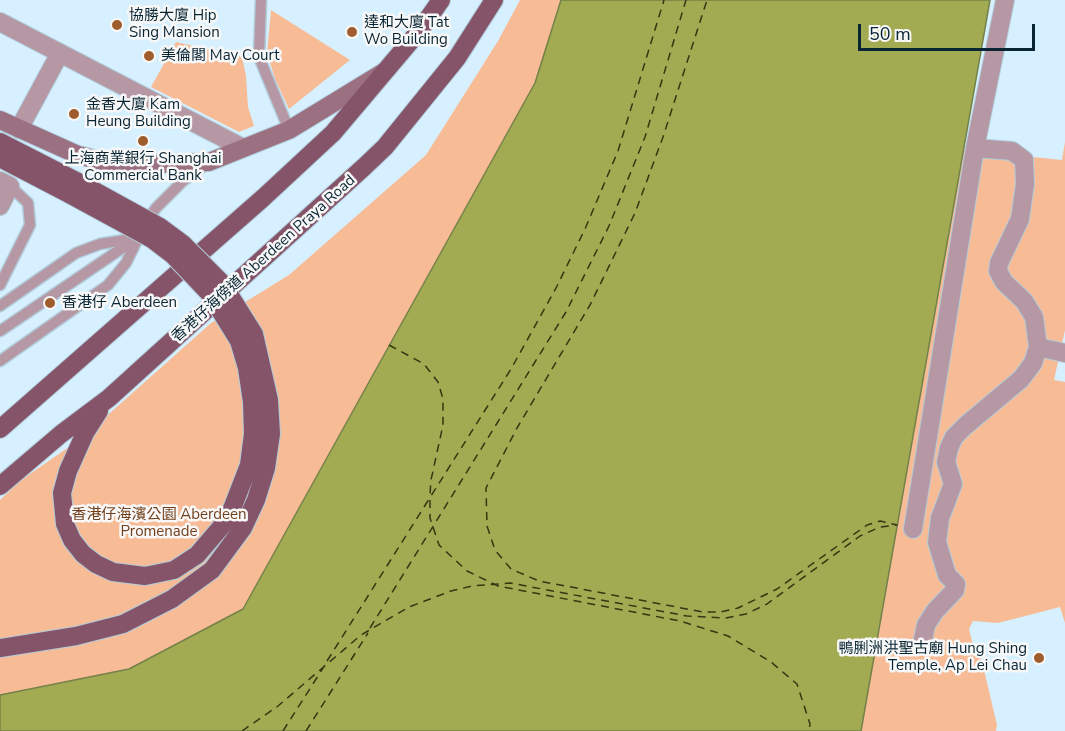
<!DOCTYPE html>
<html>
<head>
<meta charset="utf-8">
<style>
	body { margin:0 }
	#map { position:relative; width:1065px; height:731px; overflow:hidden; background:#d6f0ff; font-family:"Nunito Sans",sans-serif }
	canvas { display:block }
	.scale { position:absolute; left:858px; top:24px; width:177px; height:27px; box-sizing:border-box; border:3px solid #092533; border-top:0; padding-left:8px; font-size:18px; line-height:21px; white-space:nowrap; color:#092533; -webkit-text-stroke:4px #f8f8f8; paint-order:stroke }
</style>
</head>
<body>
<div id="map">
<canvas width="1065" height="731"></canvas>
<div class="scale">50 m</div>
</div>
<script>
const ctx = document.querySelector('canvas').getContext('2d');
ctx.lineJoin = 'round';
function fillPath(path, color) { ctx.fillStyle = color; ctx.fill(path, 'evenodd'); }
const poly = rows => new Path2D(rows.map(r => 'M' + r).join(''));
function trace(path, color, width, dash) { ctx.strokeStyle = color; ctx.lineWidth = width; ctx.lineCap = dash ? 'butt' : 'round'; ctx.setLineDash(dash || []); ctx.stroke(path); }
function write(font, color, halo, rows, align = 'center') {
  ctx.font = font + ' "Nunito Sans","Noto Sans TC",sans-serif'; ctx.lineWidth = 5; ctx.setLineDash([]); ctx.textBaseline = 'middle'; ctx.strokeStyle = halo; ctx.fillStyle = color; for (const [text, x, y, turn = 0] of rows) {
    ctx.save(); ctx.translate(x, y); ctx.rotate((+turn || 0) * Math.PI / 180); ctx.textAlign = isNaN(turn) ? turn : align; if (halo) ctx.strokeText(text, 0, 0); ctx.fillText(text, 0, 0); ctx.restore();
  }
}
fillPath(poly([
	[520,0,561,0,535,83,243,609,129,669,0,695,0,500,20,481,83,437,211,323,289,275,426,155,498,41],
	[271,10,350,60,289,109,275,79,267,53],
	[176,42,242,57,246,76,248,107,254,126,239,132,151,87],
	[1065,142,1065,330,1054,380,1065,382,1065,623,1060,607,998,623,973,621,969,629,972,641,980,653,997,725,996,731,861,731,964,150,1062,160]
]), '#f7bb96');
const water = poly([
	[561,0,990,0,861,731,0,731,0,695,129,669,243,609,535,83,561,0]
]);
fillPath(water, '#a2aa52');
trace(water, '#748249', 1.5);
trace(poly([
	[389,345,424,364,438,382,443,399,443,425,431,480,430,495],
	[430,500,430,518,439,545,467,571,498,586,680,621,728,636,771,662,797,684,810,724,809,731],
	[370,628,566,312,609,226,645,137,686,0],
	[327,661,511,369,556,288,585,229,618,151,664,0],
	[242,731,278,706,361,635,409,607,451,591,472,586,510,583,687,616,726,618,746,614,767,604,860,536,880,527,897,525,880,521,867,525,777,589,738,608,720,612,703,612,539,581,511,569,495,550,487,526,486,488,517,428,590,305,635,213,663,137,707,0],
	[283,731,325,665],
	[306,731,368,633]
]), '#343711', 1.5, [8, 6]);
const lane = poly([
	[261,0,259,57,289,130],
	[0,285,30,225,28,203,10,186],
	[0,306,76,253,100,244,131,239],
	[0,331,137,238],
	[0,361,108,285,126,263,145,224,156,208,183,181,206,164]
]);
const street = poly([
	[0,22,243,148],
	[19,129,60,53],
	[0,181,10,186,0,206],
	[1038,347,1065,353],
	[913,529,975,148,1005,0],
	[923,639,926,625,935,611,955,590,956,584,947,575,937,542,940,518,953,484,946,462,949,448,954,437,965,426,1021,379,1033,363,1038,347,1034,317,1024,301,1004,282,998,271,999,263,1020,219,1025,184,1024,160,1012,151,975,148]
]);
const secondary = poly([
	[0,120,78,155,98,160,132,165,209,162,289,130,384,72]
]);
const primary = poly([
	[0,142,78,182],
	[0,158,71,195],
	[99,411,85,433,68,471,62,493,65,524,72,540,83,554,96,564,113,572,145,576,174,570,197,555,228,519,249,465,253,434,252,402],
	[0,429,263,198,333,133,420,30,441,0],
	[0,486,61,434,109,398,364,167,385,147,457,58,494,0],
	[0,648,76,636,123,624,172,599,212,570,243,528,256,500,266,468,271,434,269,400]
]);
trace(lane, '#b1cbda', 13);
trace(street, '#b1cbda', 20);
trace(secondary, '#b1cbda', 20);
trace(primary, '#b1cbda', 20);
trace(lane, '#b698a4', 10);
trace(street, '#b698a4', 18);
trace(secondary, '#9b7081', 18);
trace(primary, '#865469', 18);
const primaryBridge = poly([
	[78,182,160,227,183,244,222,283,254,334,269,400],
	[71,195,152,239,173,255,210,294,239,341,247,368,252,402]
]);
trace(primaryBridge, '#b1cbda', 20, []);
trace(primaryBridge, '#865469', 18);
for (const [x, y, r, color] of [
	[117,25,6,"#9f5c2c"],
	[352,32,6,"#9f5c2c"],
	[149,56,6,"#9f5c2c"],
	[74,114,6,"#9f5c2c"],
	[143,141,6,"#9f5c2c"],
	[50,303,6,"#9f5c2c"],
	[1039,658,6,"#9f5c2c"]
]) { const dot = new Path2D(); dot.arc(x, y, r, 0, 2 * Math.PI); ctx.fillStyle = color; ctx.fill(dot); trace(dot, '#f8f8f8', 2); }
write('15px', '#092533', '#f8f8f8', [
	["協勝大廈 Hip",129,16],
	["Sing Mansion",129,33],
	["達和大廈 Tat",364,23],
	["Wo Building",364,40],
	["美倫閣 May Court",161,56],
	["金香大廈 Kam",86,105],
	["Heung Building",86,122],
	["上海商業銀行 Shanghai",143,159,"center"],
	["Commercial Bank",143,176,"center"],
	["香港仔 Aberdeen",62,303],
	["鴨脷洲洪聖古廟 Hung Shing",1027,649,"right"],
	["Temple, Ap Lei Chau",1027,666,"right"]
], 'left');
write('15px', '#092533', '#f8f8f8', [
	["香港仔海傍道 Aberdeen Praya Road",264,259,-42]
]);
write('15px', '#713f1b', '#f8f8f8', [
	["香港仔海濱公園 Aberdeen",159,515],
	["Promenade",159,532]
]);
</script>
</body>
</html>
